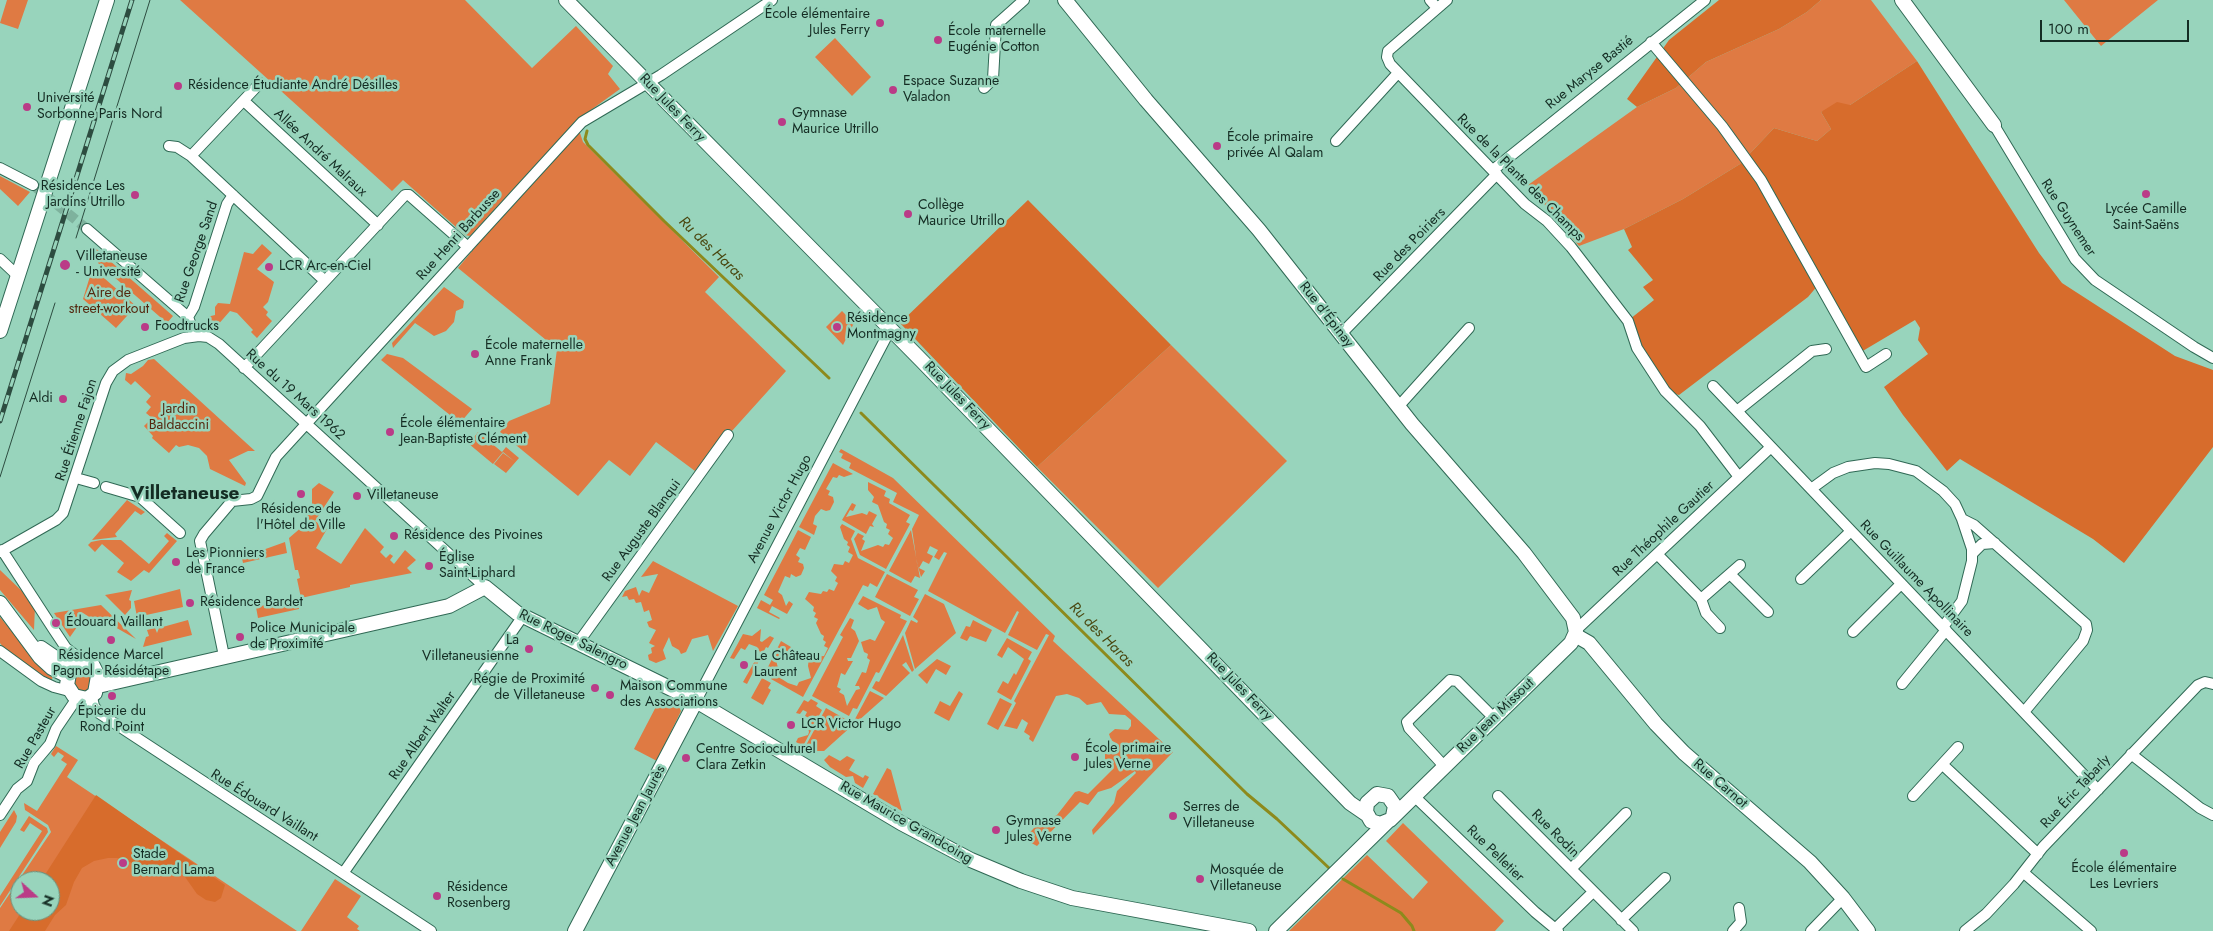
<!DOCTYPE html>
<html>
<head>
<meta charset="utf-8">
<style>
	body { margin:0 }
	#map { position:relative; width:2213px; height:931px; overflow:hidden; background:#98d4bc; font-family:Jost,sans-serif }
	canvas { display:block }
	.north { position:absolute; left:10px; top:871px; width:50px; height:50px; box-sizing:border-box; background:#98d4bc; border:1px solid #63917f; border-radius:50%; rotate:110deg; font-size:14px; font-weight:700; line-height:20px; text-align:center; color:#142c23 }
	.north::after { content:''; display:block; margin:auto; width:18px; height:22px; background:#ba3b87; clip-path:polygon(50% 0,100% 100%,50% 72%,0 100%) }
	.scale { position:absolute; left:2040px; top:20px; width:149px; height:22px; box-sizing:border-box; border:2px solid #142c23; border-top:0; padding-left:6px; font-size:15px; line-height:18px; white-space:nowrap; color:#142c23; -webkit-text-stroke:4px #98d4bc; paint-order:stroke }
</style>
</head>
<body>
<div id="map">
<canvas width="2213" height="931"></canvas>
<div class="north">N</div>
<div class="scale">100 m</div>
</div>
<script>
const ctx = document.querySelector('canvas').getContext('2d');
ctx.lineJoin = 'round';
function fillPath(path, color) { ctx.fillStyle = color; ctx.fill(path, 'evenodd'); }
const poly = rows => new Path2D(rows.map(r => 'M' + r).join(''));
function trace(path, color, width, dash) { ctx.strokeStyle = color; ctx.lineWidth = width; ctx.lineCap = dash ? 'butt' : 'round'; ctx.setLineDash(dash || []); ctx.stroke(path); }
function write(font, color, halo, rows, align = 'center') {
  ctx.font = font + ' Jost,sans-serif'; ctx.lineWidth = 5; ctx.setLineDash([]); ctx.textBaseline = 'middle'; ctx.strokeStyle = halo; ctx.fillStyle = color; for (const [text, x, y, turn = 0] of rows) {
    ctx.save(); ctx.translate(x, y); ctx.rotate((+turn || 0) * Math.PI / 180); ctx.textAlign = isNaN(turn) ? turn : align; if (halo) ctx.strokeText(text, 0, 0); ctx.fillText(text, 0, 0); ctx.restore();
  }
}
fillPath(poly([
	[7,0,28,0,18,29,0,23],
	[180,0,465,0,532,68,576,26,613,66,608,74,620,89,577,120,470,236,465,235,403,180,392,191],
	[1821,0,1871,0,1917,61,1850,105,1821,112,1831,129,1817,141,1774,128,1740,164,1683,199,1624,229,1579,246,1528,185,1637,107,1676,88,1706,62,1779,29,1807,12],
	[2064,0,2158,0,2101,46],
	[835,38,871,77,852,96,815,57],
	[579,130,583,142,719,277,705,292,786,371,731,432,726,429,695,471,656,442,630,476,609,460,578,496,500,432,509,421,550,404,557,349,458,268,507,209],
	[0,176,30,192,18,206,0,189],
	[262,244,272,253,257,269,274,282,268,302,263,307,268,312,266,315,272,321,257,338,251,332,253,330,237,313,230,311,216,327,207,317,215,315,215,307,218,303,230,304,244,252,253,254],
	[93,246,173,316,167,323,98,263,97,254,92,249],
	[96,271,136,306,116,328,83,299,91,273],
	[444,287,464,301,463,308,456,311,454,322,446,331,434,336,415,323,393,348,392,343],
	[842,311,854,323,843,345,826,327],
	[1171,345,1287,461,1158,588,1037,467],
	[387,354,403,358,472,409,460,423,381,360],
	[154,359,255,451,248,451,229,460,246,483,245,486,210,469,207,456,199,448,188,445,179,447,176,445,169,453,152,438,153,436,144,426,152,418,146,413,151,407,146,402,151,396,135,381,131,385,125,380,126,373,131,374,143,366,148,360],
	[478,432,502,452,506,447,519,458,506,473,494,464,503,453,514,461,503,452,493,464,469,444],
	[841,449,893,478,1055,636,1053,641,1173,752,1093,835,1092,830,1114,803,1117,791,1136,773,1135,771,1111,788,1098,792,1088,805,1080,802,1037,846,1024,839,1034,828,1057,815,1075,792,1079,791,1088,794,1114,768,1105,759,1105,754,1108,750,1116,751,1119,745,1111,740,1109,734,1115,729,1128,730,1131,726,1131,720,1125,715,1109,714,1101,702,1087,705,1079,698,1067,694,1056,696,1033,742,1029,739,1030,736,1024,732,1028,723,1022,719,1017,729,1004,726,1016,703,1014,701,1049,635,1046,634,1037,650,1008,635,1019,612,1017,611,1005,633,928,591,947,553,944,552,939,560,934,557,938,550,930,546,927,553,933,556,929,564,923,561,919,568,925,571,921,577,917,563,912,529,919,515,893,502,897,493,849,468,851,463,841,458,843,454,839,452],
	[833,463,853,474,844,477,839,475,837,478,833,477,826,489,830,491,828,495,833,497,834,502,830,510,826,511,821,509,815,516,813,524,817,526,814,535,799,527],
	[868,482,886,491,884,496,890,499,889,503,910,515,906,522,910,524,886,569,860,555,854,539,858,533,864,536,862,539,865,541,861,551,878,545,883,547,885,544,889,545,893,538,888,534,890,530,886,528,887,524,884,522,878,505,872,502,874,497,868,490],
	[319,483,334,492,315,521,327,529,316,548,341,564,365,528,384,547,380,552,386,558,390,554,393,556,390,560,394,564,405,550,416,560,407,568,412,573,350,585,350,587,301,598,297,579,300,578,298,570,295,570,289,538,303,526,312,504,312,489],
	[127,500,145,512,141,515,135,511,115,534,117,537,92,540],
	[852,503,856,505,853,511,850,510,846,517,862,513,867,515,869,511,877,515,872,524,874,527,870,526,866,534,842,520],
	[842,524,855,531,851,539,858,558,885,572,877,587,870,583,868,587,863,585,803,697,771,679,773,675,766,671,781,641,796,650,794,653,790,651,788,655,776,660,779,672,777,676,788,683,797,686,799,682,811,678,808,666,809,657,824,656,828,648,824,646,826,642,823,640,824,636,821,634,816,623,818,619,814,617,816,613,813,611,814,607,805,599,809,592,821,594,823,591,827,592,829,589,834,591,838,583,835,581,837,577,831,571,834,564,843,565,845,561,849,563,853,555,848,552,850,547,847,545,848,542,844,539,840,527],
	[798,530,811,537,805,550,800,548,796,555,800,558,798,562,803,564,804,568,801,575,796,577,791,574,790,578,785,576,778,592,782,595,786,606,789,601,793,604,787,614,772,606,769,612,780,618,779,619,757,608,761,600,770,605,773,600,764,595],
	[911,530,920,578,915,576,911,583,889,571],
	[167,533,177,541,149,573,144,570,131,581,117,572,124,563,102,544,95,552,88,545,91,542,101,540,121,540,149,564,169,541,164,536],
	[285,542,287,553,243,563,240,549,260,551],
	[653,561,738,606,713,651,708,635,692,639,686,652,681,654,679,650,672,646,669,637,663,650,666,659,656,663,649,660,648,655,652,653,651,648,655,646,649,643,656,630,649,627,647,622,652,620,649,610,644,612,641,602,636,603,634,599,629,600,627,596,622,597,625,591,636,587,639,596,642,590,649,593,658,574,641,577],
	[0,570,24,593,35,606,34,630,0,590],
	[887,574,918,590,914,597,919,599,910,616,875,597],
	[180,589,183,607,137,617,134,601],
	[132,590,129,600,131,601,131,608,125,615,105,595],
	[925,594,944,604,956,633,915,669,905,633,911,620,917,623,918,621,913,617],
	[863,596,901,615,900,618,907,621,879,673,876,672,857,709,853,708,849,716,812,696,843,637,840,635,850,618,854,620,851,628,855,631,859,641,851,658,847,658,848,661,853,661,845,675,841,673,837,687,841,689,839,692,844,695,847,706,856,690,860,689,859,686,855,686,862,672,866,673,870,660,867,658,868,654,864,652,861,642,870,639,875,641,885,622,881,619,877,607,868,610,858,604],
	[297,598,299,609,258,618,256,607],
	[101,605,136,639,101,619,99,623,83,613,77,622,79,624,77,627,70,637,54,613],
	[0,617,34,658,53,676,51,682,5,650,0,643],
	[188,620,192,635,143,647,146,637,149,636,147,630,155,628,157,633,159,628],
	[973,620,992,630,986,642,970,636,967,641,960,638,966,626,970,627],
	[761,629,760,641,762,642,770,636,774,638,768,648,766,647,747,684,743,682,760,652,757,647,749,644,745,650,741,648,734,659,730,658,743,634,752,636],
	[903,635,914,670,912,672,906,662,902,665,910,673,886,696,872,688,876,681,879,682],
	[1007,638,1032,652,1028,659,1031,661,1011,700,997,692,1003,681,1008,684,1014,673,1016,675,1024,659,1008,647,1002,658,997,655],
	[937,659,951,666,946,675,936,669,927,684,918,675],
	[82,668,86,669,90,675,90,686,86,691,79,690,74,683,77,670],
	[762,678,771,683,768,688,771,690,763,705,751,698],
	[870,691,884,698,857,722,855,719],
	[959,691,963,694,949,721,934,713,940,701,950,706],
	[661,697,678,705,681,711,657,761,634,749],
	[1000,698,1012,704,998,730,987,724],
	[811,699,818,703,816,706,822,710,803,746,796,742,798,738,808,735,809,732,806,722,809,718,805,716,807,712,803,710,800,714,796,713,804,700,808,702],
	[826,708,854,724,824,751,803,751],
	[56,746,78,760,67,777,297,931,0,931,0,908,51,832,48,825,25,810,24,803,37,811,67,764,61,760,64,756,58,752,54,757,51,754],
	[20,881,50,881,50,911,20,911],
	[829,755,840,761,847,756,855,760,849,770,863,778,865,775,869,777,863,788,855,783,853,776,846,777,830,767,824,760],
	[887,768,891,770,902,811,873,794],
	[14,810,17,816,16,822,0,848,0,832],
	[29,816,47,828,48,832,0,906,0,896,42,831,30,823,24,832,20,830],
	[1403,823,1504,921,1495,931,1289,931,1367,855,1413,899,1428,882,1386,841],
	[335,879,361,896,347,917,359,926,357,929,360,931,301,931]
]), '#df7a43');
fillPath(poly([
	[1719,0,1821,0,1807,12,1779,29,1706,62,1676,88,1637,107,1627,99,1669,40],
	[1917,61,2039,253,2062,283,2175,356,2213,370,2213,447,2124,563,2093,539,1960,459,1947,471,1903,415,1884,387,1928,354,1918,340,1920,328,1915,320,1861,352,1819,284,1808,297,1679,395,1672,393,1642,348,1630,319,1654,300,1643,287,1653,280,1628,250,1632,247,1624,229,1683,199,1740,164,1774,128,1817,141,1831,129,1821,112,1837,102,1850,105],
	[1028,200,1171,345,1037,467,900,323],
	[96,795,225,885,221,898,215,902,206,900,197,894,183,874,167,866,145,867,117,858,108,858,94,861,82,868,74,882,66,905,55,915,45,931,9,931,22,911,50,911,50,881,41,881]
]), '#d76c2c');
trace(poly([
	[587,131,585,139,588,145,664,221,829,378],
	[861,413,1247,794,1277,819,1329,868],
	[1343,879,1401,913,1412,926,1414,931]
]), '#8d8a1c', 3);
trace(poly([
	[33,185,87,229]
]), '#7eb29d', 10, [10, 5]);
const street = poly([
	[1430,0,1437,8],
	[1447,0,1388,51,1387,57,1390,64,1525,204,1547,221,1571,247,1628,321,1637,348,1665,391,1700,426,1739,477],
	[1651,42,1722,126,1761,180,1866,367,1886,354],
	[984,88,993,79,996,25,1024,0],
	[244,101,378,225],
	[1994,125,2075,259,2095,280,2194,347,2213,358],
	[1336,141,1397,74],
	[169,146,177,147,191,156,325,281],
	[191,156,260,83],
	[0,168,33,185],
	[1493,170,1705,0],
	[87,229,188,317,195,336],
	[0,259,18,276],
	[188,317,194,307,227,204,233,195],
	[1341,334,1497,174],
	[244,368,405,195,409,195,468,247],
	[1713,386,2098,790],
	[1398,407,1469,328],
	[1737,411,1812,351,1826,349],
	[76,478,94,483],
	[106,487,140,497,180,533],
	[1811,489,1833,473,1848,467,1875,463,1889,464,1916,471,1943,491,1955,504,1962,519,1972,549,1972,561,1962,601,1943,627],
	[1962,519,1974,525,2086,624,2087,630,2083,641,2024,712],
	[2,550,54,630,66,648,80,659],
	[0,552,56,520,63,513,106,383,113,371,128,360,184,338,199,336,208,337,219,344,485,587],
	[1657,554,1701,599,1706,613,1720,628],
	[1972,554,1982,544,1995,543],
	[1730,574,1768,612],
	[1801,579,1851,531],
	[1701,599,1740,565],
	[1576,630,1771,447],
	[1853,632,1901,584],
	[578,643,728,435],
	[0,651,41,681,54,687,69,691],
	[224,656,200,541,204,534,232,501,251,499,257,496,276,457,582,122,661,75,772,0],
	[1902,684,1946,630],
	[92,697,94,706,99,713,431,931],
	[696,701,890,330],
	[2131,754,2200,808,2213,815],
	[1943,765,2038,854],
	[1444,766,1409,728,1407,722,1450,680,1457,681,1494,718],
	[1414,796,1535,912,1558,931],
	[1498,796,1633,931],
	[1913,796,1958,747],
	[0,815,17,789,27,781,34,763,50,744,56,729,77,698],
	[1571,869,1626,813],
	[344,872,523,616],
	[2024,873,2091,931],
	[1621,920,1665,878],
	[1556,928,1593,892],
	[1733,931,1741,922,1739,908],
	[1811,931,1843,898],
	[1965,931,1986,914,2014,884,2043,847,2198,685,2205,682,2213,684]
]);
const secondary = poly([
	[566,0,922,361,1350,803,1366,814],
	[1065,0,1146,100,1259,230,1412,424,1524,553,1573,618,1576,632,1571,643,1390,820,1380,824,1371,821,1366,812,1367,803,1377,794,1388,796,1395,806,1393,816],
	[1902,0,1994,125],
	[0,331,107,0],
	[0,603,40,657,52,668,68,676],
	[1575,635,1589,643,1656,724,1684,753,1810,862,1843,898,1868,931],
	[41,648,57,659,72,665],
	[80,659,92,664,98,676,95,693,87,699,74,696,67,685,70,668,80,659],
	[98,686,449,606,485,587,517,613,696,701,901,823,971,860,1021,881,1072,898,1249,931],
	[575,931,696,701],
	[1276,931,1387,822]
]);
trace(street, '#306955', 12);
trace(secondary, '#306955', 16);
trace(street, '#fff', 10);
trace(secondary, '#fff', 14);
trace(poly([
	[76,238,150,0],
	[0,477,55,303]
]), '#2d4c40', 1);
const rail = poly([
	[0,421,132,0]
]);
trace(rail, '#2d4c40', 5);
trace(rail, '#98d4bc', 3, [9]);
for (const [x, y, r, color] of [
	[880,23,5,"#ba3b87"],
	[938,40,5,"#ba3b87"],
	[178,86,5,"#ba3b87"],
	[893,90,5,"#ba3b87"],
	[27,107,5,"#ba3b87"],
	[782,122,5,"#ba3b87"],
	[1217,146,5,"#ba3b87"],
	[2146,194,5,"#ba3b87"],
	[135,195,5,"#ba3b87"],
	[908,214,5,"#ba3b87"],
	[65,265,6,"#ba3b87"],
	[269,267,5,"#ba3b87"],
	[145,327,5,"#ba3b87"],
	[837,327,5,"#ba3b87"],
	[475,354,5,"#ba3b87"],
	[63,399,5,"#ba3b87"],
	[390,432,5,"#ba3b87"],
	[301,494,5,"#ba3b87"],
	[357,496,5,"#ba3b87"],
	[394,536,5,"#ba3b87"],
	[176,562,5,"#ba3b87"],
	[429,566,5,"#ba3b87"],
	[190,603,5,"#ba3b87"],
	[56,623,5,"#ba3b87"],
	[240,637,5,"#ba3b87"],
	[111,640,5,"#ba3b87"],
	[529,649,5,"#ba3b87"],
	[744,665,5,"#ba3b87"],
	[595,688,5,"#ba3b87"],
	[610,695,5,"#ba3b87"],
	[112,696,5,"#ba3b87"],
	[791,725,5,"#ba3b87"],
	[1075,757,5,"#ba3b87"],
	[686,758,5,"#ba3b87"],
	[1173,816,5,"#ba3b87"],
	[996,830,5,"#ba3b87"],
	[2124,853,5,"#ba3b87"],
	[123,863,5,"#ba3b87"],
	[1200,879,5,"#ba3b87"],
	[437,896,5,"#ba3b87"]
]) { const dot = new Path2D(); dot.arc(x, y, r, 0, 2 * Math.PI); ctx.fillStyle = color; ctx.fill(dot); trace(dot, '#98d4bc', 2); }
write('14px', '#142c23', '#98d4bc', [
	["École élémentaire",870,15,"right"],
	["Jules Ferry",870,31,"right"],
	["École maternelle",948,32],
	["Eugénie Cotton",948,48],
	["Espace Suzanne",903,82],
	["Valadon",903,98],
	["Résidence Étudiante André Désilles",188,86],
	["Université",37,99],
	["Sorbonne Paris Nord",37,115],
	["Gymnase",792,114],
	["Maurice Utrillo",792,130],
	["École primaire",1227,138],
	["privée Al Qalam",1227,154],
	["Résidence Les",125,187,"right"],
	["Jardins Utrillo",125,203,"right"],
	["Collège",918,206],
	["Maurice Utrillo",918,222],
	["Lycée Camille",2146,210,"center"],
	["Saint-Saëns",2146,226,"center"],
	["Villetaneuse",76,257],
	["- Université",76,273],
	["LCR Arc-en-Ciel",279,267],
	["Résidence",847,319],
	["Montmagny",847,335],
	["Foodtrucks",155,327],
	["École maternelle",485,346],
	["Anne Frank",485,362],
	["Aldi",53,399,"right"],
	["École élémentaire",400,424],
	["Jean-Baptiste Clément",400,440],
	["Villetaneuse",367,496],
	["Résidence de",301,510,"center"],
	["l'Hôtel de Ville",301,526,"center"],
	["Résidence des Pivoines",404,536],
	["Les Pionniers",186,554],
	["de France",186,570],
	["Église",439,558],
	["Saint-Liphard",439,574],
	["Résidence Bardet",200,603],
	["Édouard Vaillant",66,623],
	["Police Municipale",250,629],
	["de Proximité",250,645],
	["La",519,641,"right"],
	["Villetaneusienne",519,657,"right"],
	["Résidence Marcel",111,656,"center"],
	["Pagnol - Résidétape",111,672,"center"],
	["Le Château",754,657],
	["Laurent",754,673],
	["Régie de Proximité",585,680,"right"],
	["de Villetaneuse",585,696,"right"],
	["Maison Commune",620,687],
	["des Associations",620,703],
	["Épicerie du",112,712,"center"],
	["Rond Point",112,728,"center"],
	["LCR Victor Hugo",801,725],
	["École primaire",1085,749],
	["Jules Verne",1085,765],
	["Centre Socioculturel",696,750],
	["Clara Zetkin",696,766],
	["Serres de",1183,808],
	["Villetaneuse",1183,824],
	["Gymnase",1006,822],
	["Jules Verne",1006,838],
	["Stade",133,855],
	["Bernard Lama",133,871],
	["École élémentaire",2124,869,"center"],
	["Les Levriers",2124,885,"center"],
	["Mosquée de",1210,871],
	["Villetaneuse",1210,887],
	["Résidence",447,888],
	["Rosenberg",447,904]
], 'left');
write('14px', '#142c23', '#98d4bc', [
	["Rue Maryse Bastié",1590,73,-39],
	["Rue Jules Ferry",672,108,46],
	["Allée André Malraux",320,153,43],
	["Rue de la Plante des Champs",1520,178,45],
	["Rue Guynemer",2068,218,57],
	["Rue Henri Barbusse",459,235,-48],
	["Rue des Poiriers",1410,245,-46],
	["Rue George Sand",197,252,-71],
	["Rue d'Épinay",1326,315,52],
	["Rue du 19 Mars 1962",295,395,42],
	["Rue Jules Ferry",957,396,46],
	["Rue Étienne Fajon",77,430,-72],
	["Avenue Victor Hugo",780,509,-62],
	["Rue Théophile Gautier",1664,529,-43],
	["Rue Auguste Blanqui",642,531,-54],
	["Rue Guillaume Apollinaire",1916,579,46],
	["Rue Roger Salengro",573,640,26],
	["Rue Jules Ferry",1239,687,46],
	["Rue Jean Missout",1496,716,-44],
	["Rue Albert Walter",423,736,-55],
	["Rue Pasteur",36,738,-60],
	["Rue Carnot",1720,784,41],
	["Rue Éric Tabarly",2076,792,-47],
	["Rue Édouard Vaillant",264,806,32],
	["Avenue Jean Jaurès",636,816,-62],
	["Rue Maurice Grandcoing",906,823,30],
	["Rue Rodin",1555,834,45],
	["Rue Pelletier",1495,854,44]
]);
write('14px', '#542810', '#98d4bc', [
	["Aire de",109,294],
	["street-workout",109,310],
	["Jardin",179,410],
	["Baldaccini",179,426]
]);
write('italic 15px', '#4a4811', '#98d4bc', [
	["Ru des Haras",711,249,44],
	["Ru des Haras",1101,635,45]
]);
write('bold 19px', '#142c23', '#98d4bc', [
	["Villetaneuse",185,494]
]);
</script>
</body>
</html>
